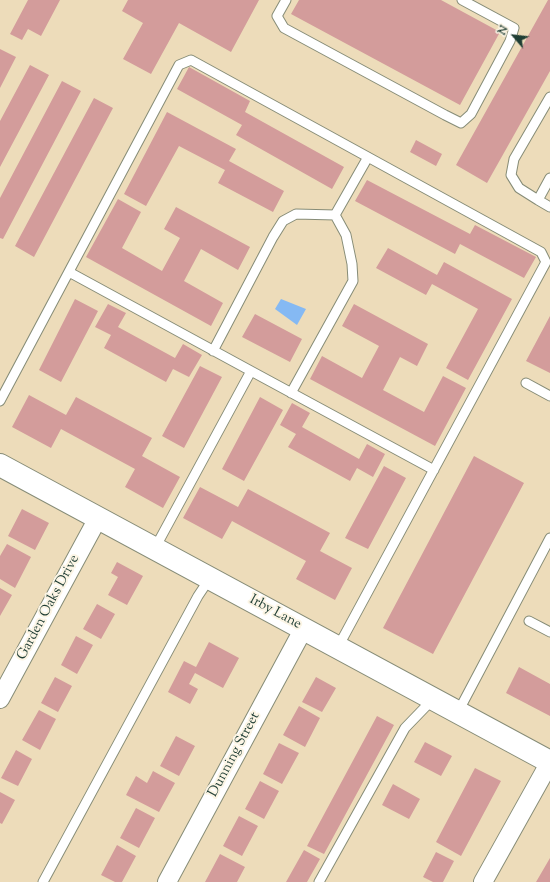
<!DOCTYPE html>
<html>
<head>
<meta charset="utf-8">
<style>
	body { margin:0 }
	#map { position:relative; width:550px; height:882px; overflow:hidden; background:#eddcba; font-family:"Sorts Mill Goudy",serif }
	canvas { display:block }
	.north { position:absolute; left:494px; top:16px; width:40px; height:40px; -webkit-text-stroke:3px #fcf5e5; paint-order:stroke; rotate:298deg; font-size:11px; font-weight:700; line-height:16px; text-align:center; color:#1f3d34 }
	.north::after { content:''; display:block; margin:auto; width:14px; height:18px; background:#1f3d34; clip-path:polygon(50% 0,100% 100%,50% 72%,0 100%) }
</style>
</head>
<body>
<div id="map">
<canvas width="550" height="882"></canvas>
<div class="north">N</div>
</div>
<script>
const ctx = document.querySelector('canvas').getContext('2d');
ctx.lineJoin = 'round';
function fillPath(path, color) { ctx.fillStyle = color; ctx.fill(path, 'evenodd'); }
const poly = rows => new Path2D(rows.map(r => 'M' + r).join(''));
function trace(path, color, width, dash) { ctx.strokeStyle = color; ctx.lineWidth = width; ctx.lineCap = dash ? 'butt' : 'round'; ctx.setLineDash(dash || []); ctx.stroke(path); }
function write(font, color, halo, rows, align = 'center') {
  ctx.font = font + ' "Sorts Mill Goudy",serif'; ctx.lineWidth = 4; ctx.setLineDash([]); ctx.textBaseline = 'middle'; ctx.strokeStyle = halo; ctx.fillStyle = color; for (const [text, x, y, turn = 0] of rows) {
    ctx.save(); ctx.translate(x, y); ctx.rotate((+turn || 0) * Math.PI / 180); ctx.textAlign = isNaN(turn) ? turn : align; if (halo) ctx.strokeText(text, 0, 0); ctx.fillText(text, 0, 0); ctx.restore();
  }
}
fillPath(poly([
	[281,299,306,309,297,325,275,309]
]), '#85b9f3');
fillPath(poly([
	[28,0,60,0,41,36,28,29,22,40,10,34],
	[128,0,259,0,231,52,179,23,151,74,123,59,143,23,122,11],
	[299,0,441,0,500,32,460,105,291,14],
	[548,0,550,0,550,71,487,183,456,165],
	[0,49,16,57,0,88],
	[30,65,49,75,0,167,0,121],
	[189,67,250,101,245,112,344,167,332,189,236,135,242,125,177,89],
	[62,81,81,91,3,239,0,238,0,198],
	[94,98,113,108,34,257,15,246],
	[167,112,236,149,229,161,284,191,273,212,218,183,225,170,179,146,146,206,124,194],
	[416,140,442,154,436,166,410,152],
	[367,180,470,234,475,225,536,257,524,278,460,244,455,254,355,201],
	[118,199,141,212,122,248,162,271,180,238,164,229,176,207,250,247,238,270,201,249,184,281,223,303,211,326,86,257],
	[388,248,437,275,444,262,512,299,468,380,446,368,478,309,432,284,426,295,376,268],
	[75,299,98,311,61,382,39,370],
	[108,304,126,313,118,327,175,358,183,344,202,355,189,377,173,369,166,382,104,348,111,335,95,327],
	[354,304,428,344,417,366,400,357,383,390,424,412,443,376,466,388,435,446,310,379,322,356,362,378,379,346,342,326],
	[255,314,302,339,290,362,242,337],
	[550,316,550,373,526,361],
	[200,366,222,377,184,448,162,436],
	[29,395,66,415,76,397,152,438,142,456,180,477,163,508,125,487,135,469,61,429,51,448,12,427],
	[260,397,283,410,244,481,222,469],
	[292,403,310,413,302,427,359,459,367,444,385,454,373,477,357,468,350,481,288,447,296,434,280,425],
	[474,456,524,483,433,654,383,628],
	[384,466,406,478,368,549,345,538],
	[200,487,238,507,248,489,330,533,320,551,352,568,335,600,296,579,306,561,232,521,222,539,183,518],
	[22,509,49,523,35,550,8,536],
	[7,544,31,557,15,588,0,579,0,556],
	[117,562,143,576,127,605,108,595,118,577,111,573],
	[0,588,12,595,0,616],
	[97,604,115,614,101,639,83,629],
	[76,636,93,645,77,674,61,665],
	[209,642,239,658,223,688,195,673,189,684,198,689,190,704,168,692,184,661,196,667],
	[519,667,550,684,550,716,506,693],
	[55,677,72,686,58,712,41,703],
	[316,677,336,688,322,712,302,702],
	[299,706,320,718,305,747,283,735],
	[39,710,56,719,40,750,22,740],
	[377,716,394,725,324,854,307,846],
	[176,736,195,746,179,776,160,766],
	[425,742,452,756,441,776,414,762],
	[279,743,299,753,282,784,263,774],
	[16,750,32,759,18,786,1,778],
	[475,768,501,781,461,856,436,842],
	[153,771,175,783,159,812,126,795,136,776,147,783],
	[260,781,279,791,264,819,245,809],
	[393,784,420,799,409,819,382,805],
	[0,792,15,800,2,824,0,823],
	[136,808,155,818,139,848,120,838],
	[239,816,258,826,242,856,223,846],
	[117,845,136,856,122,882,115,882,101,875],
	[304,850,320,859,307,882,286,882],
	[436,852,454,861,443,882,433,882,423,877],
	[220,854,245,867,237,882,205,882],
	[550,858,550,882,536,882]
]), '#d39c9b');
const service = poly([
	[286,0,277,16,284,28,445,115,461,123,471,114,510,41,514,28,462,0],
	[550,97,514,159,511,175,519,188,538,200,550,207],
	[538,200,550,178],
	[69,272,251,371,155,548],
	[213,351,273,237,283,221,296,214,335,215,368,157],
	[251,371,434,470],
	[526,383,550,396],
	[291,393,353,281,352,264,346,235,335,215],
	[0,401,179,65,191,60,541,252,546,262,338,647],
	[529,621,550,632],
	[458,712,550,538],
	[43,882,198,596,210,578],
	[319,882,405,728,433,699]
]);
const minor = poly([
	[0,699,98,518],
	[167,882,304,628],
	[483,882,550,762]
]);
const tertiary = poly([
	[0,465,550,762]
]);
trace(service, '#868c77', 11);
trace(minor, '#868c77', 20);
trace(tertiary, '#868c77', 24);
trace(service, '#fff', 9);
trace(minor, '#fff', 18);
trace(tertiary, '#fff', 22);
write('14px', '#1f3d34', '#fcf5e5', [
	["Garden Oaks Drive",49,608,-62],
	["Irby Lane",275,613,28],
	["Dunning Street",235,755,-62]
]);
</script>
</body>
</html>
